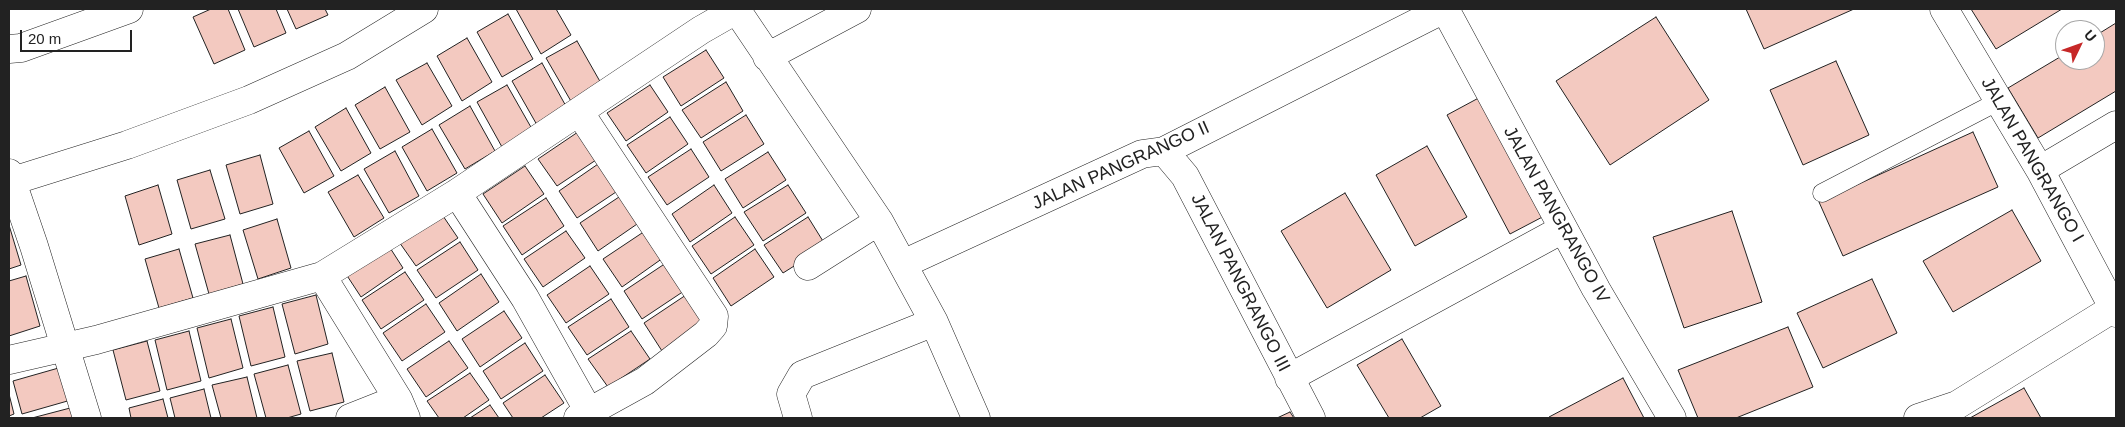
<!DOCTYPE html>
<html>
<head>
<meta charset="utf-8">
<style>
	body { margin:0 }
	#map { position:relative; width:2125px; height:427px; overflow:hidden; background:#fff; font-family:Helvetica,sans-serif }
	canvas { display:block }
	.frame { position:absolute; inset:0; border:10px solid #222; pointer-events:none }
	.north { position:absolute; left:2055px; top:20px; width:50px; height:50px; box-sizing:border-box; background:#fff; border:1px solid #a7a7a7; border-radius:50%; rotate:48deg; font-size:14px; font-weight:700; line-height:20px; text-align:center; color:#222 }
	.north::after { content:''; display:block; margin:auto; width:18px; height:22px; background:#c62828; clip-path:polygon(50% 0,100% 100%,50% 72%,0 100%) }
	.scale { position:absolute; left:20px; top:30px; width:112px; height:22px; box-sizing:border-box; border:2px solid #222; border-top:0; padding-left:6px; font-size:15px; line-height:18px; white-space:nowrap; color:#222; -webkit-text-stroke:4px #fff; paint-order:stroke }
</style>
</head>
<body>
<div id="map">
<canvas width="2125" height="427"></canvas>
<div class="frame"></div>
<div class="north">U</div>
<div class="scale">20 m</div>
</div>
<script>
const ctx = document.querySelector('canvas').getContext('2d');
ctx.lineJoin = 'round';
function fillPath(path, color) { ctx.fillStyle = color; ctx.fill(path, 'evenodd'); }
const poly = rows => new Path2D(rows.map(r => 'M' + r).join(''));
function trace(path, color, width, dash) { ctx.strokeStyle = color; ctx.lineWidth = width; ctx.lineCap = dash ? 'butt' : 'round'; ctx.setLineDash(dash || []); ctx.stroke(path); }
function write(font, color, halo, rows, align = 'center') {
  ctx.font = font + ' Helvetica,sans-serif'; ctx.lineWidth = 4; ctx.setLineDash([]); ctx.textBaseline = 'middle'; ctx.strokeStyle = halo; ctx.fillStyle = color; for (const [text, x, y, turn = 0] of rows) {
    ctx.save(); ctx.translate(x, y); ctx.rotate((+turn || 0) * Math.PI / 180); ctx.textAlign = isNaN(turn) ? turn : align; if (halo) ctx.strokeText(text, 0, 0); ctx.fillText(text, 0, 0); ctx.restore();
  }
}
const building = poly([
	[211,9,228,9,245,50,214,64,193,17,211,9],
	[238,9,276,9,286,33,254,47,238,9],
	[287,9,325,9,328,15,296,29,287,9],
	[516,9,556,9,571,35,541,54,516,9],
	[1746,9,1854,9,1764,49,1746,9],
	[1971,9,2062,9,1996,49,1971,9],
	[508,14,533,59,502,77,477,32,508,14],
	[1656,17,1709,100,1610,165,1556,81,1656,17],
	[2116,23,2116,91,2038,138,2008,88,2065,54,2065,60,2095,60,2095,36,2116,23],
	[467,38,492,82,462,101,437,56,467,38],
	[577,41,602,85,572,103,546,58,577,41],
	[706,50,724,78,681,106,663,77,706,50],
	[1836,61,1869,135,1803,165,1770,90,1836,61],
	[427,63,452,106,422,125,396,80,427,63],
	[542,63,567,108,537,125,512,81,542,63],
	[726,82,743,111,701,138,682,110,726,82],
	[507,85,532,129,502,147,477,102,507,85],
	[650,85,668,112,626,141,607,113,650,85],
	[385,87,410,132,380,149,355,105,385,87],
	[1486,94,1550,213,1510,234,1447,115,1486,94],
	[470,106,495,151,465,169,439,125,470,106],
	[346,108,371,153,341,171,315,127,346,108],
	[746,115,764,144,721,171,703,142,746,115],
	[670,117,688,144,646,173,627,145,670,117],
	[432,129,457,173,427,191,402,147,432,129],
	[581,130,599,158,557,186,538,159,581,130],
	[309,131,334,176,304,193,279,148,309,131],
	[1973,132,1998,187,1843,256,1819,202,1973,132],
	[1427,146,1467,217,1415,246,1376,175,1427,146],
	[691,149,709,177,667,205,648,177,691,149],
	[395,151,419,196,389,213,364,169,395,151],
	[768,152,786,180,743,208,725,179,768,152],
	[260,155,273,204,240,214,226,165,260,155],
	[601,162,619,190,577,218,559,191,601,162],
	[525,166,544,194,502,223,483,194,525,166],
	[210,170,225,219,191,229,177,180,210,170],
	[358,175,384,218,354,237,328,192,358,175],
	[158,185,172,234,139,245,125,196,158,185],
	[714,185,732,213,690,242,672,214,714,185],
	[788,185,806,213,763,241,744,212,788,185],
	[1345,193,1391,270,1327,308,1281,231,1345,193],
	[622,195,640,222,598,251,580,223,622,195],
	[546,198,564,226,522,255,503,226,546,198],
	[439,210,458,238,416,266,397,239,439,210],
	[2012,210,2041,261,1953,312,1923,261,2012,210],
	[1732,211,1762,302,1684,328,1653,237,1732,211],
	[735,217,754,245,711,274,692,246,735,217],
	[808,217,826,246,783,273,764,245,808,217],
	[277,219,291,268,258,279,243,230,277,219],
	[9,225,21,265,9,269,9,225],
	[566,231,585,258,543,287,524,259,566,231],
	[645,231,663,258,622,287,603,259,645,231],
	[230,235,243,284,209,294,195,244,230,235],
	[385,240,403,268,361,297,342,268,385,240],
	[460,242,478,270,436,298,417,270,460,242],
	[179,249,193,298,159,308,145,259,179,249],
	[755,249,774,277,731,306,713,278,755,249],
	[666,263,684,291,642,319,624,291,666,263],
	[590,266,609,294,566,323,547,295,590,266],
	[405,272,424,300,381,329,362,300,405,272],
	[481,274,499,302,457,331,439,303,481,274],
	[26,276,40,326,9,336,9,281,26,276],
	[1872,279,1897,333,1823,368,1797,313,1872,279],
	[316,295,328,344,295,354,282,304,316,295],
	[686,295,705,323,662,351,644,323,686,295],
	[611,299,629,327,587,355,568,327,611,299],
	[426,304,445,332,402,361,383,333,426,304],
	[273,307,285,357,251,366,239,316,273,307],
	[504,311,522,338,480,367,462,339,504,311],
	[231,319,243,368,209,378,197,328,231,319],
	[1788,327,1813,387,1736,418,1698,418,1678,370,1788,327],
	[189,331,201,381,167,390,155,340,189,331],
	[631,331,650,359,608,387,588,359,631,331],
	[1402,339,1441,406,1420,418,1389,418,1357,365,1402,339],
	[147,341,160,391,126,400,113,350,147,341],
	[449,341,468,368,426,397,407,369,449,341],
	[525,343,543,371,501,399,483,371,525,343],
	[332,353,344,402,310,411,297,361,332,353],
	[288,365,301,414,287,418,266,418,254,374,288,365],
	[62,367,71,400,22,414,13,381,62,367],
	[470,373,489,400,463,418,439,418,427,401,470,373],
	[545,375,564,403,541,418,513,418,503,403,545,375],
	[247,377,257,418,221,418,212,385,247,377],
	[1623,378,1644,418,1549,418,1549,417,1623,378],
	[2024,388,2041,418,1970,418,2024,388],
	[204,389,211,418,175,418,170,398,204,389],
	[9,394,14,414,9,416,9,394],
	[163,399,168,418,131,418,129,408,163,399],
	[490,405,499,418,470,418,490,405],
	[74,407,77,418,32,418,74,407],
	[1290,412,1294,418,1277,418,1290,412]
]);
fillPath(building, '#f3c9c0');
trace(building, '#222', 1);
const service = poly([
	[1822,193,1999,101]
]);
const minor = poly([
	[736,9,879,221,934,322,976,418],
	[1445,9,1596,289,1672,418],
	[1944,9,2040,170,2116,313],
	[9,49,21,48,129,9],
	[767,57,857,9],
	[1164,151,1185,176,1311,418],
	[2040,170,2116,125],
	[9,173,34,246,87,418],
	[9,182,127,145,249,100,347,56,424,9],
	[457,193,525,298,589,412],
	[903,264,1142,154,1164,151,1444,9],
	[808,266,879,221],
	[322,276,398,399,406,418],
	[9,360,96,340,322,276,457,193,701,30,736,10],
	[1289,378,1563,229],
	[350,418,398,399],
	[578,418,645,381,706,334,713,326,714,316,580,113],
	[798,418,791,394,802,375,934,322],
	[1918,418,1957,405,2114,308]
]);
trace(service, '#222', 19);
trace(minor, '#222', 29);
trace(service, '#fff', 18);
trace(minor, '#fff', 28);
write('18px', '#222', '#fff', [
	["JALAN PANGRANGO I",2032,160,60],
	["JALAN PANGRANGO II",1121,166,-24],
	["JALAN PANGRANGO IV",1556,215,61],
	["JALAN PANGRANGO III",1240,283,63]
]);
</script>
</body>
</html>
